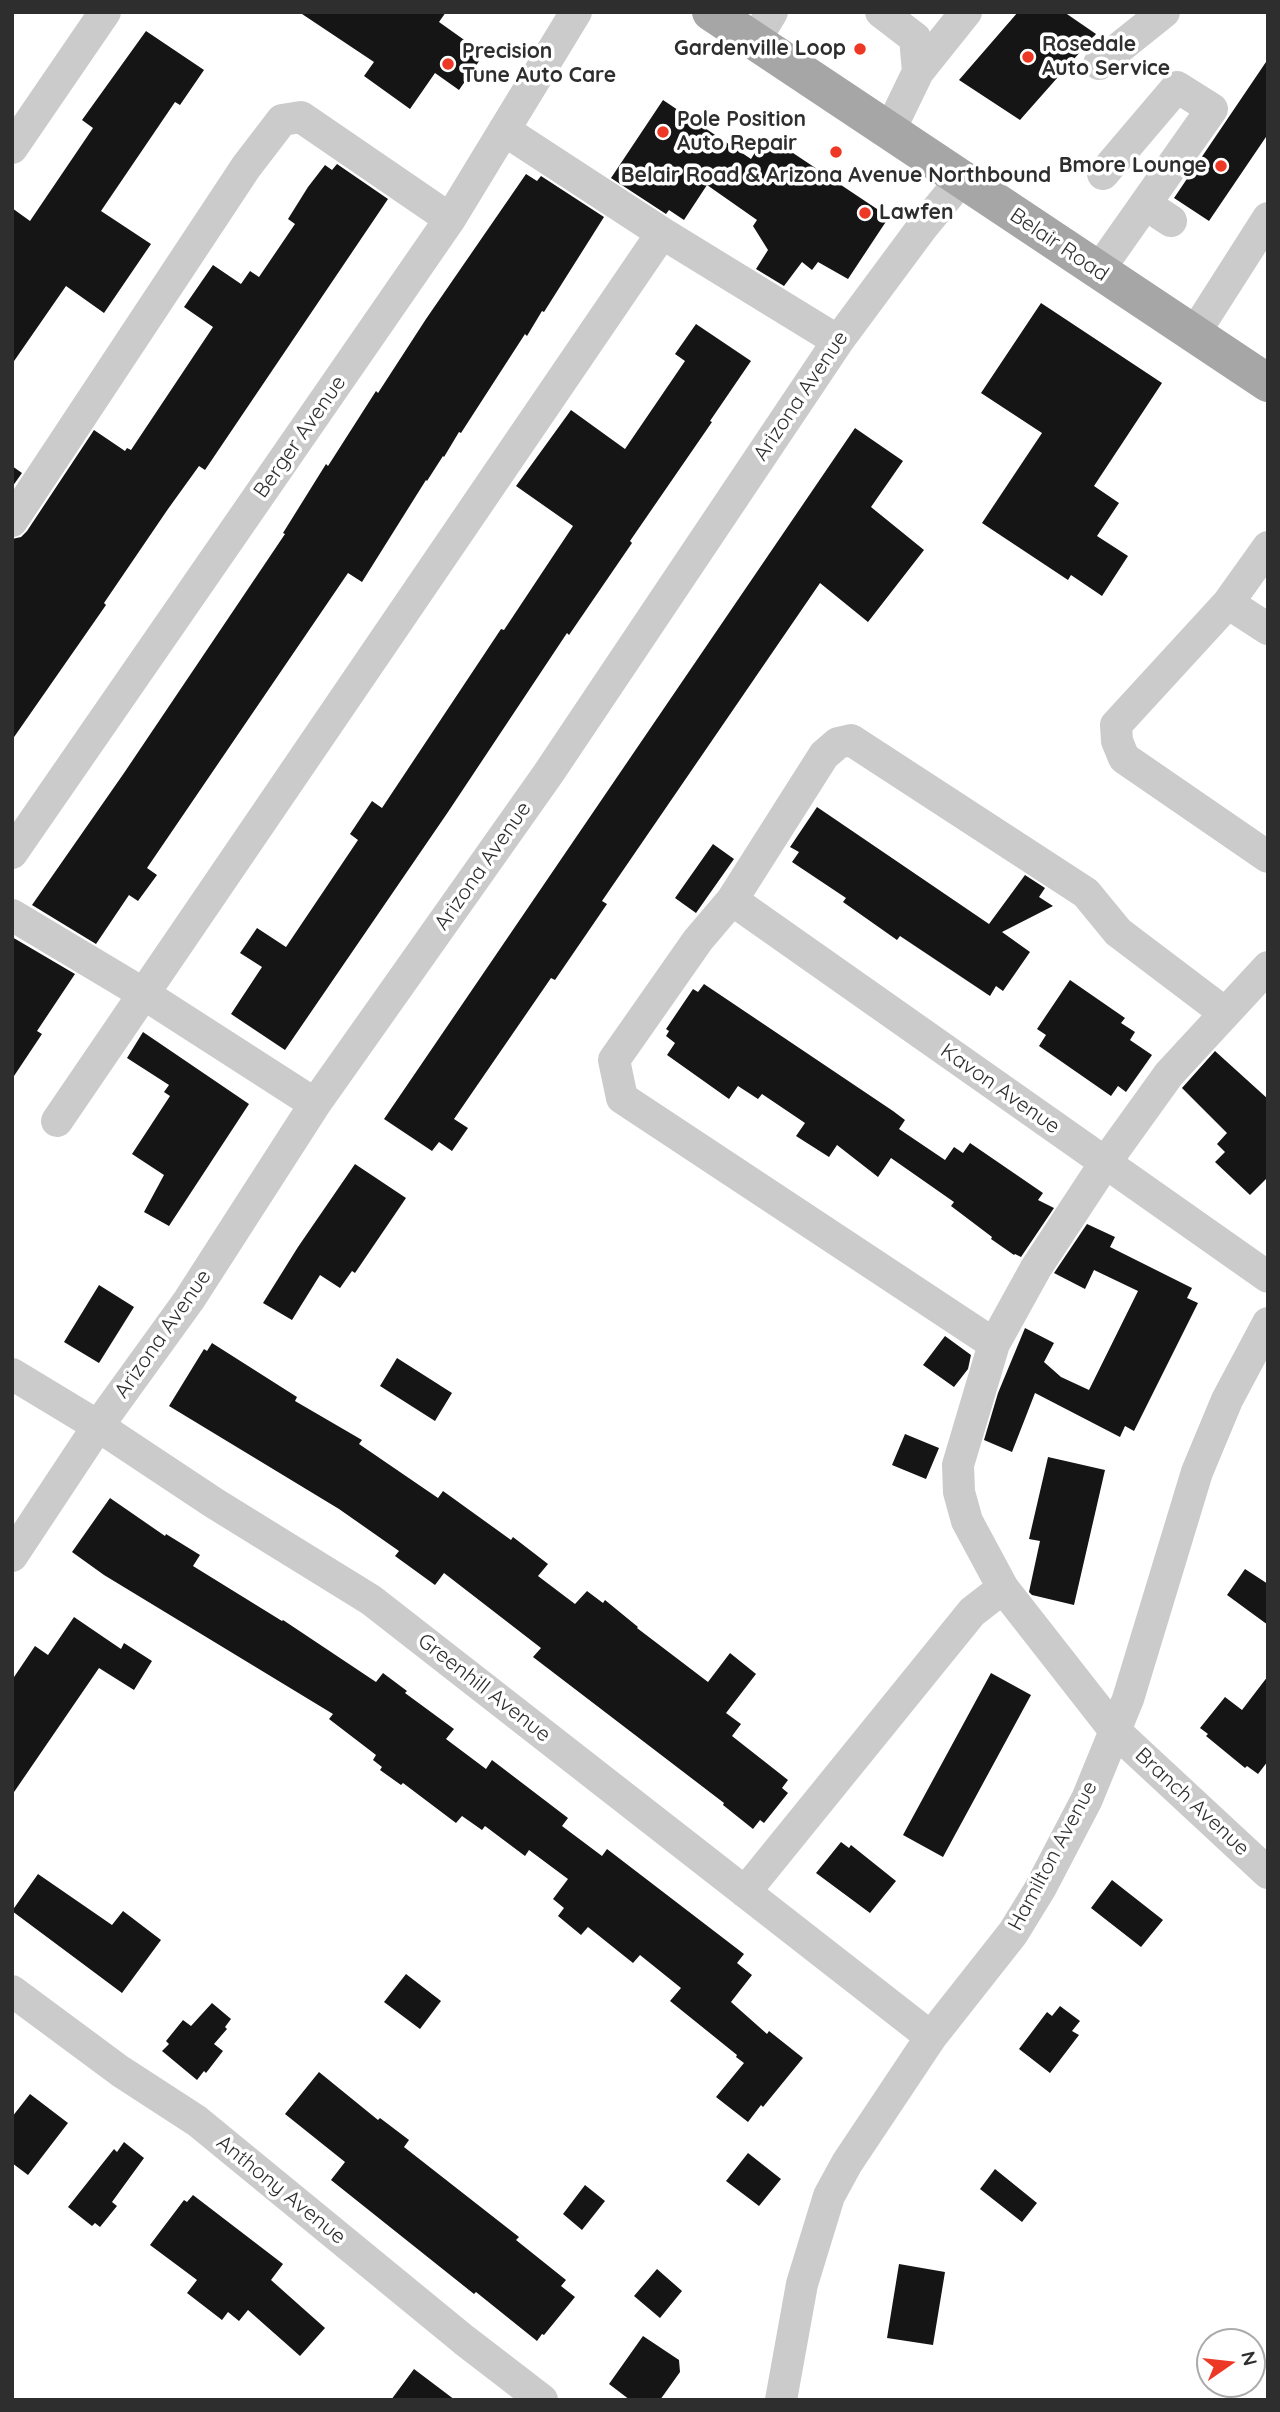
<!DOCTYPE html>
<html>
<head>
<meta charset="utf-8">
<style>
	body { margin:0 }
	#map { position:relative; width:1280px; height:2412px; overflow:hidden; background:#fff; font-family:Quicksand,sans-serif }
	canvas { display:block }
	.frame { position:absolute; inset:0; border:14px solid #2e2e2e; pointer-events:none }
	.north { position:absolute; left:1196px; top:2328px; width:70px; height:70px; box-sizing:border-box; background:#fff; border:2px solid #ababab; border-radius:50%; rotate:76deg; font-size:19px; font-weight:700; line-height:28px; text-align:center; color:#2e2e2e }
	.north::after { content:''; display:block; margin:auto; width:24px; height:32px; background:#ee3826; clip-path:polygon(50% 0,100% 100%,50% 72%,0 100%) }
</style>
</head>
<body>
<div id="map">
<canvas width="1280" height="2412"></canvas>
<div class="frame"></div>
<div class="north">N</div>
</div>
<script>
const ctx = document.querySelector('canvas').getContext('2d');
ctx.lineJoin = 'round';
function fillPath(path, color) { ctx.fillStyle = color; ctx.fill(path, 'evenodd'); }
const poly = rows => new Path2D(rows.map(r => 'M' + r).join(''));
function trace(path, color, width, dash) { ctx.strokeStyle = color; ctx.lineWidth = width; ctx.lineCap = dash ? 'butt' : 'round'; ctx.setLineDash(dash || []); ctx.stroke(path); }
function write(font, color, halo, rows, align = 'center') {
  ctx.font = font + ' Quicksand,sans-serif'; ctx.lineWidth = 7; ctx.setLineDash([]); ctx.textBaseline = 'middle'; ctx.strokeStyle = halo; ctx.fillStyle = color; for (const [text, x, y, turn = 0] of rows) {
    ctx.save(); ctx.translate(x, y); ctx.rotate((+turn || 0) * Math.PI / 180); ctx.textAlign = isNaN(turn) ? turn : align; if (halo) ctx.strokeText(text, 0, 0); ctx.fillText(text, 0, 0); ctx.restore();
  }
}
fillPath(poly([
	[299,12,446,12,439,22,484,54,459,90,435,73,410,109,364,76,374,62],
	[1018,12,1064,12,1096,34,1020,120,959,80],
	[146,31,204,70,180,105,175,102,101,211,151,244,104,313,66,286,12,364,12,208,30,221,93,128,82,120],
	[1268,59,1268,134,1209,221,1174,198],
	[663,100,751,159,766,135,889,217,848,279,818,262,812,270,802,262,784,286,756,269,768,250,753,226,757,220,707,185,684,220,669,210,666,214,611,178],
	[337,164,388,199,205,470,199,466,168,509,104,603,106,605,12,740,12,539,21,537,27,531,94,430,125,451,127,448,131,450,213,327,184,307,213,265,241,284,250,271,259,277,295,224,288,219,308,187,325,165,332,170],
	[526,174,537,181,541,176,604,217,544,312,542,311,527,336,525,334,461,433,459,432,444,457,443,456,427,481,426,480,362,582,348,573,147,868,157,875,138,901,129,895,96,944,32,905,124,773,285,534,283,533,326,464,328,466,376,391,378,393,426,319],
	[1041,303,1162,383,1094,486,1119,503,1097,536,1128,556,1102,596,1071,575,1068,580,982,523,1042,433,981,393],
	[696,324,751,361,710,421,712,422,630,541,632,543,569,635,567,633,448,812,285,1050,231,1014,262,967,240,953,257,928,286,947,358,840,350,834,372,801,382,808,501,629,504,630,573,526,516,486,571,410,625,449,685,361,675,354],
	[855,428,903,461,871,507,924,550,868,622,820,583,602,901,607,904,555,980,551,978,454,1119,468,1128,452,1151,439,1142,432,1151,384,1119],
	[12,466,22,473,12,487],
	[817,807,989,924,1025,875,1045,888,1039,897,1053,906,1002,932,1030,952,1003,991,996,986,990,996,900,936,897,940,843,902,846,898,792,862,799,852,790,847],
	[713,844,734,859,696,913,675,898],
	[12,937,75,974,37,1031,42,1034,12,1079],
	[1070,980,1125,1018,1121,1023,1135,1032,1130,1040,1152,1055,1126,1092,1118,1086,1111,1096,1039,1046,1046,1035,1037,1029],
	[704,984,893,1111,905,1120,899,1129,945,1160,954,1147,963,1153,970,1143,1043,1193,1038,1200,1054,1208,1021,1257,1015,1254,1014,1255,991,1239,992,1237,951,1206,954,1202,891,1158,878,1177,837,1145,829,1157,796,1136,805,1123,762,1094,758,1099,738,1086,729,1099,667,1055,675,1043,666,1036,669,1031,666,1029,693,989,698,992],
	[143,1032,249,1104,169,1226,144,1212,164,1175,132,1154,170,1096,164,1092,169,1085,127,1058],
	[1215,1051,1268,1099,1268,1177,1250,1195,1215,1162,1225,1152,1217,1144,1227,1133,1182,1088],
	[355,1164,406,1198,355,1273,352,1271,340,1288,320,1275,292,1320,263,1303,298,1247],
	[1087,1224,1115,1237,1110,1247,1192,1288,1187,1298,1198,1303,1134,1431,1125,1426,1120,1437,1035,1393,1012,1452,984,1440,998,1393,1025,1328,1054,1343,1044,1362,1061,1377,1089,1390,1138,1291,1094,1270,1085,1289,1054,1273],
	[99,1285,134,1307,99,1363,64,1342],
	[945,1336,971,1355,968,1369,954,1387,923,1365],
	[212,1343,297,1397,295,1401,362,1440,359,1444,438,1498,443,1491,511,1540,513,1537,548,1564,538,1576,575,1604,587,1591,603,1603,605,1600,638,1627,637,1628,708,1682,730,1653,756,1674,726,1713,741,1724,732,1736,788,1780,782,1788,788,1793,764,1823,760,1820,753,1829,723,1805,724,1803,533,1657,541,1648,444,1573,435,1585,395,1556,399,1551,339,1509,169,1406,204,1349,207,1351],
	[397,1358,452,1393,435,1421,380,1386],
	[905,1434,939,1448,926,1479,892,1465],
	[1048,1457,1105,1470,1074,1605,1032,1595,1029,1592,1040,1541,1029,1539],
	[110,1498,165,1536,166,1534,200,1555,193,1566,282,1621,283,1620,376,1682,383,1673,407,1691,405,1693,454,1729,446,1739,486,1769,492,1760,568,1818,562,1826,602,1856,607,1849,744,1954,737,1963,752,1975,731,2002,767,2034,769,2031,803,2058,763,2107,761,2105,748,2122,716,2097,744,2063,736,2057,737,2055,670,2001,681,1988,640,1955,633,1963,588,1927,581,1935,558,1916,564,1908,553,1899,568,1879,529,1850,525,1856,485,1826,482,1830,462,1816,456,1823,403,1783,401,1785,380,1770,382,1767,373,1760,376,1755,329,1719,333,1714,104,1575,72,1552],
	[1245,1569,1268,1584,1268,1625,1227,1595],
	[74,1617,121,1649,124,1643,152,1661,134,1690,99,1668,12,1795,12,1680,35,1646,48,1655],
	[991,1673,1031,1695,943,1857,903,1835],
	[1268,1676,1268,1761,1258,1774,1247,1766,1245,1768,1206,1736,1208,1734,1200,1728,1225,1697,1242,1710],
	[841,1842,849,1848,851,1845,896,1881,870,1913,816,1873],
	[38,1874,112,1925,123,1911,161,1940,122,1993,12,1911],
	[1112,1880,1163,1920,1141,1947,1091,1908],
	[406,1974,441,2001,420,2029,384,2002],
	[212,2003,231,2019,225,2027,227,2029,214,2044,223,2051,206,2073,204,2071,197,2080,162,2051,169,2044,166,2041,183,2020,191,2026],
	[1060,2006,1080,2021,1072,2031,1079,2035,1050,2073,1019,2049,1047,2012,1052,2016],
	[319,2072,378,2120,380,2118,409,2140,404,2147,519,2237,516,2240,566,2280,561,2286,575,2297,544,2335,542,2334,537,2341,476,2292,474,2294,331,2180,345,2162,285,2114],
	[30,2094,68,2123,28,2175,12,2163,12,2117],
	[124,2142,144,2158,112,2202,117,2206,100,2227,95,2223,92,2226,68,2207,114,2149,117,2152],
	[748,2153,781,2179,759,2206,726,2181],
	[995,2169,1037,2203,1022,2222,980,2189],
	[585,2185,605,2201,582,2230,563,2214],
	[193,2195,283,2264,271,2280,325,2328,300,2356,248,2310,239,2321,228,2312,222,2320,187,2293,197,2280,150,2245,184,2200,187,2202],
	[899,2264,945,2272,933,2345,887,2338],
	[657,2269,682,2291,660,2318,634,2296],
	[643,2336,679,2360,680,2372,660,2400,630,2400,609,2384],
	[414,2369,455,2400,391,2400]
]), '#151515');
trace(poly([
	[881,12,915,38,918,72,889,132],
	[754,42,772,12],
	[1099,64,1164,12],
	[918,72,966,12],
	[504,130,662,233,838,341],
	[12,148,105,12],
	[1145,204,1171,221],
	[1098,271,1212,109,1177,87,1103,174],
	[1194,334,1268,218],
	[12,521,246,167,282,120,301,117,450,219],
	[1268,547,1228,603,1268,629],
	[1228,603,1116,725,1117,741,1124,758,1268,857],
	[12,853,450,219,576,12],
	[732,900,1268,1277],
	[12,915,144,994,315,1104],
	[1268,967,1169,1074,1105,1163,1036,1268,994,1344,958,1465,959,1492,967,1521,1003,1588,1115,1731,1268,1873],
	[57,1121,662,233],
	[994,1344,622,1098,614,1060,698,940,732,900,824,755,838,743,851,740,1086,893,1118,932,1225,1013],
	[12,1374,98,1426,214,1503,371,1600,931,2037],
	[12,1556,98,1426,189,1300,315,1104,548,774,838,341,921,229,961,180],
	[745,1892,972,1612,1003,1588],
	[12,1991,120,2071,197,2121,464,2340,542,2400],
	[781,2400,802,2284,829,2196,847,2163,931,2037,1013,1933,1040,1889,1087,1799,1128,1699,1197,1472,1227,1400,1268,1323]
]), '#cbcbcb', 32);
trace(poly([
	[711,12,1268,383]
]), '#a6a6a6', 38);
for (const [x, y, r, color] of [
	[860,49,7,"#ee3826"],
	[1028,57,7,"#ee3826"],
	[448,64,7,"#ee3826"],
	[663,132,7,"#ee3826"],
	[836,152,7,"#ee3826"],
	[1221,166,7,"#ee3826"],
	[865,213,7,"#ee3826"]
]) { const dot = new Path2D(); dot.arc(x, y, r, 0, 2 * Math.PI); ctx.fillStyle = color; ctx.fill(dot); trace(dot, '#fff', 2.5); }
write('bold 21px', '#2e2e2e', '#fff', [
	["Rosedale",1042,45],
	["Auto Service",1042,69],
	["Gardenville Loop",846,49,"right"],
	["Precision",462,52],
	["Tune Auto Care",462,76],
	["Pole Position",677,120],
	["Auto Repair",677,144],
	["Bmore Lounge",1207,166,"right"],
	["Belair Road & Arizona Avenue Northbound",836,176,"center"],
	["Lawfen",879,213]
], 'left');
write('21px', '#2e2e2e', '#fff', [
	["Belair Road",1059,245,34],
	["Arizona Avenue",801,396,-56],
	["Berger Avenue",300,437,-55],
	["Arizona Avenue",483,866,-55],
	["Kavon Avenue",1000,1089,35],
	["Arizona Avenue",163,1334,-55],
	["Greenhill Avenue",484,1688,38],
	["Branch Avenue",1192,1802,43],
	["Hamilton Avenue",1053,1856,-62],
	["Anthony Avenue",281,2190,39]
]);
</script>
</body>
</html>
